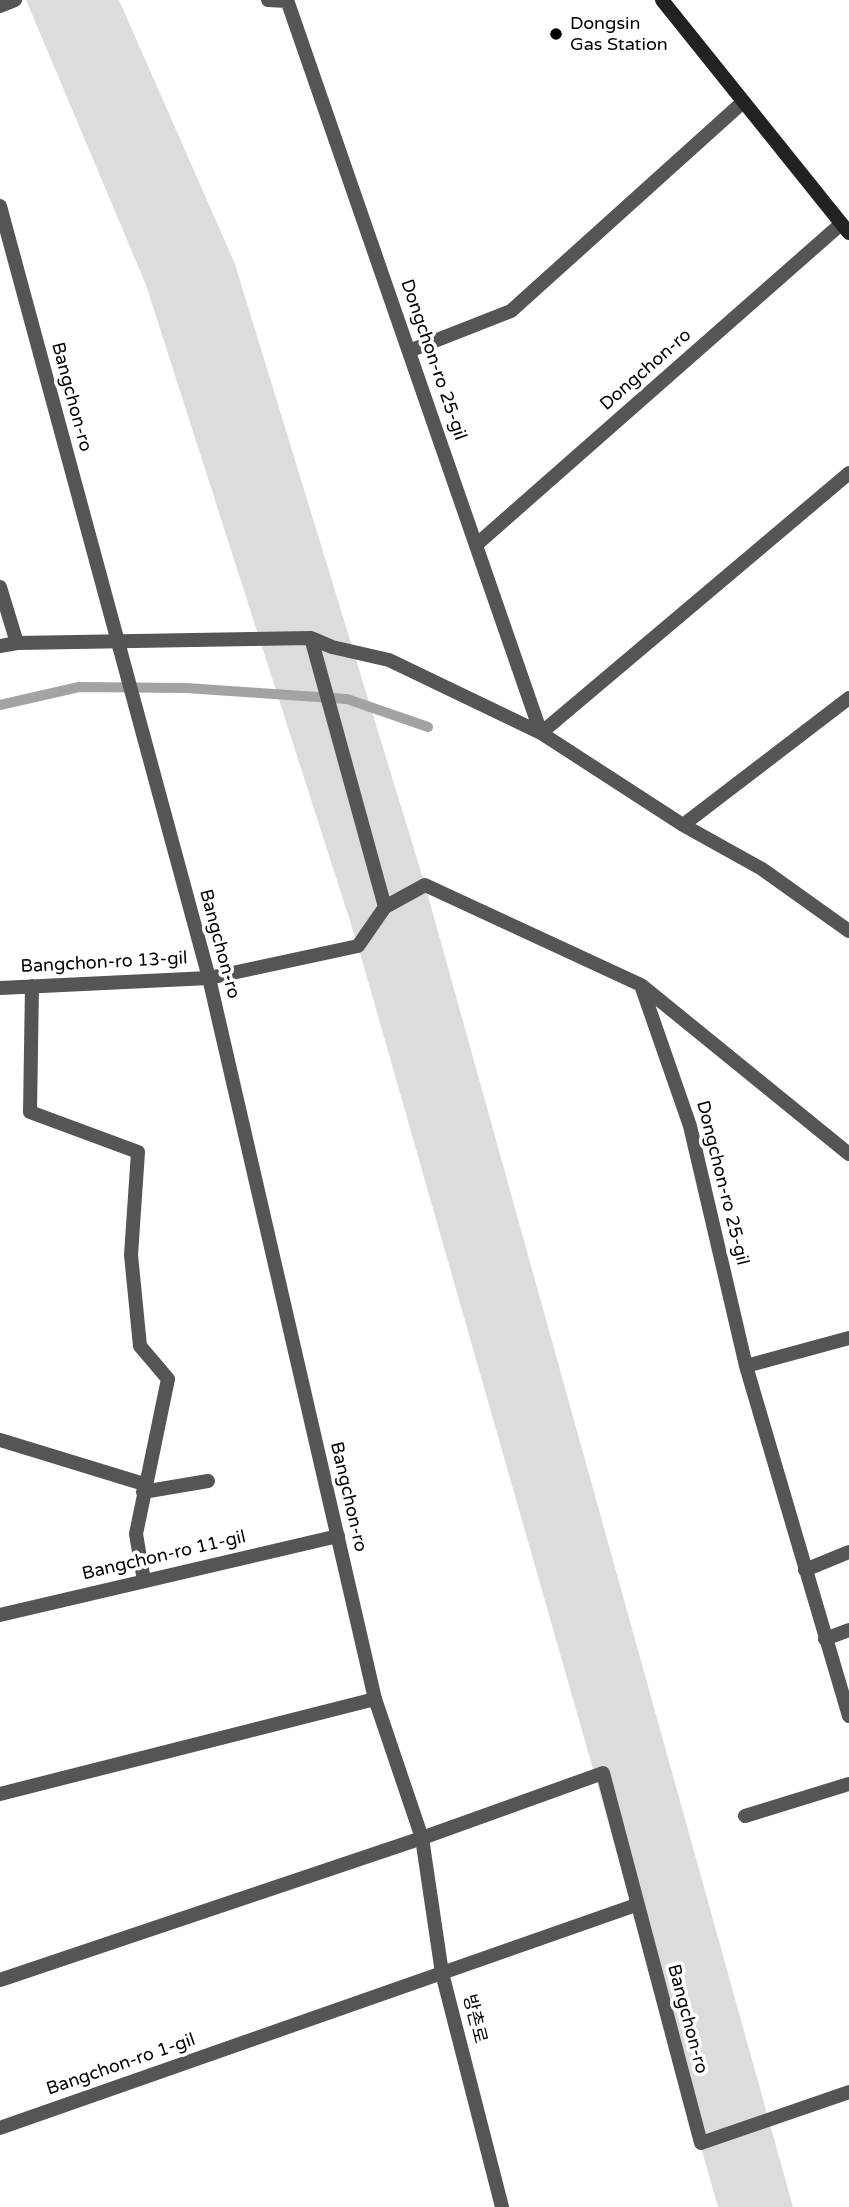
<!DOCTYPE html>
<html>
<head>
<meta charset="utf-8">
<style>
	body { margin:0 }
	canvas { display:block; background:#fff }
</style>
</head>
<body>
<canvas width="849" height="2207"></canvas>
<script>
const ctx = document.querySelector('canvas').getContext('2d');
ctx.lineJoin = 'round';
function fillPath(path, color) { ctx.fillStyle = color; ctx.fill(path, 'evenodd'); }
const poly = rows => new Path2D(rows.map(r => 'M' + r).join(''));
function trace(path, color, width, dash) { ctx.strokeStyle = color; ctx.lineWidth = width; ctx.lineCap = dash ? 'butt' : 'round'; ctx.setLineDash(dash || []); ctx.stroke(path); }
function write(font, color, halo, rows, align = 'center') {
  ctx.font = font + ' "Varela Round","Noto Sans KR",sans-serif'; ctx.lineWidth = 7; ctx.setLineDash([]); ctx.textBaseline = 'middle'; ctx.strokeStyle = halo; ctx.fillStyle = color; for (const [text, x, y, turn = 0] of rows) {
    ctx.save(); ctx.translate(x, y); ctx.rotate((+turn || 0) * Math.PI / 180); ctx.textAlign = isNaN(turn) ? turn : align; if (halo) ctx.strokeText(text, 0, 0); ctx.fillText(text, 0, 0); ctx.restore();
  }
}
fillPath(poly([
	[26,0,119,0,235,264,425,885,793,2207,718,2207,358,946,146,285]
]), '#dcdcdc');
trace(poly([
	[0,705,79,687,186,688,347,699,428,727]
]), '#a3a3a3', 10);
trace(poly([
	[268,0,287,1],
	[287,0,541,733,849,473],
	[0,6,15,0],
	[409,351,511,311,743,102],
	[476,545,841,224],
	[0,587,17,643],
	[311,638,385,907],
	[0,646,17,643,311,638,332,647,389,660,541,733,683,825,762,869,849,931],
	[683,825,849,698],
	[32,986,30,1112,138,1152,131,1255,140,1346,168,1379,136,1534,144,1581],
	[0,988,209,978,358,946,385,907,425,885,641,985,849,1154],
	[642,988,690,1126,746,1366,849,1716],
	[746,1366,849,1338],
	[0,1440,144,1484],
	[143,1492,208,1481],
	[805,1570,849,1552],
	[0,1615,338,1536],
	[825,1639,849,1630],
	[0,1794,375,1699],
	[745,1816,849,1784],
	[0,1980,422,1838,603,1773,701,2143,849,2092],
	[0,2128,636,1905]
]), '#555', 14);
trace(poly([
	[0,206,209,978,375,1699,422,1838,442,1973,502,2207]
]), '#555', 14);
trace(poly([
	[662,0,849,233]
]), '#222', 14);
for (const [x, y, r, color] of [
	[556,34,7,"#000"]
]) { const dot = new Path2D(); dot.arc(x, y, r, 0, 2 * Math.PI); ctx.fillStyle = color; ctx.fill(dot); trace(dot, '#fff', 2.5); }
write('18px', '#000', '#fff', [
	["Dongsin",570,24],
	["Gas Station",570,45]
], 'left');
write('18px', '#000', '#fff', [
	["Dongchon-ro 25-gil",433,360,71],
	["Dongchon-ro",646,370,-41],
	["Bangchon-ro",71,397,75],
	["Bangchon-ro",219,944,75],
	["Bangchon-ro 13-gil",104,963,-3],
	["Dongchon-ro 25-gil",722,1183,76],
	["Bangchon-ro",348,1497,77],
	["Bangchon-ro 11-gil",164,1556,-13],
	["방촌로",474,2019,76],
	["Bangchon-ro",687,2019,75],
	["Bangchon-ro 1-gil",121,2065,-19]
]);
</script>
</body>
</html>
